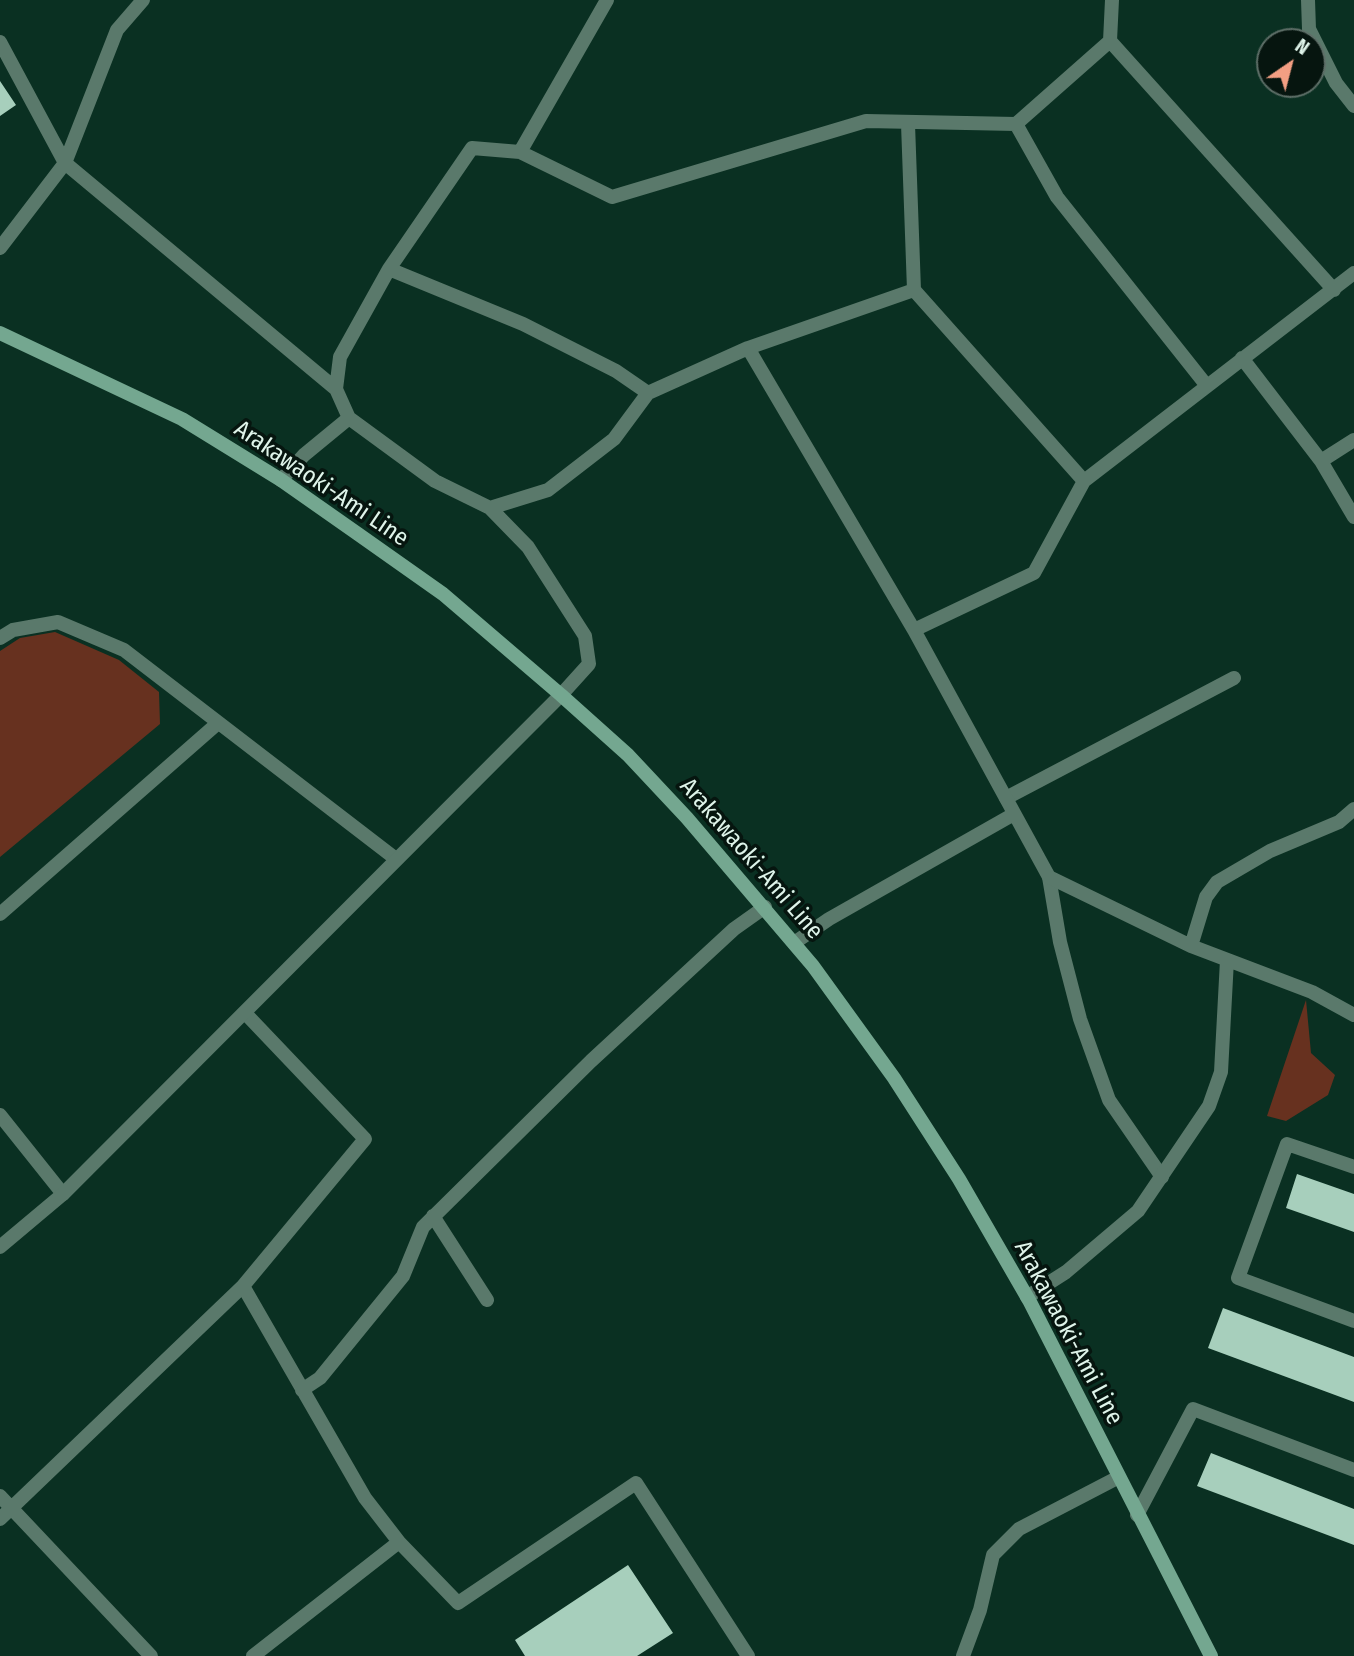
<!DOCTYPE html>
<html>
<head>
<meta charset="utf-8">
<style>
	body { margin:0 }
	#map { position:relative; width:1354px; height:1656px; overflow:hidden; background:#0a3022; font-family:"Fira Sans Condensed",sans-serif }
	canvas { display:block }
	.north { position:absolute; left:1256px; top:28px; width:70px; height:70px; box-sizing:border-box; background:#06150f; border:2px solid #5d6e67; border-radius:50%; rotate:35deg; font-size:19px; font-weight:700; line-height:28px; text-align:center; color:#dff4ea }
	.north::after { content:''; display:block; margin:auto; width:24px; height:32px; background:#f39f83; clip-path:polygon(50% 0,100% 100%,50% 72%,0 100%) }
</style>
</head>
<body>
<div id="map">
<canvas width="1354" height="1656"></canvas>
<div class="north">N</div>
</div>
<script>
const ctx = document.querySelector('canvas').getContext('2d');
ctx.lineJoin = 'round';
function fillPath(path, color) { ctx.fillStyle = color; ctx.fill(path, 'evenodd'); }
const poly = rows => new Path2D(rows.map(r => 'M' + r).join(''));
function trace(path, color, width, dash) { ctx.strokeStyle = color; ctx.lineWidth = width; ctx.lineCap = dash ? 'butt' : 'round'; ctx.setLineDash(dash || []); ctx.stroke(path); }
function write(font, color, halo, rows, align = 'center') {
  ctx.font = font + ' "Fira Sans Condensed",sans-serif'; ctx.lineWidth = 7; ctx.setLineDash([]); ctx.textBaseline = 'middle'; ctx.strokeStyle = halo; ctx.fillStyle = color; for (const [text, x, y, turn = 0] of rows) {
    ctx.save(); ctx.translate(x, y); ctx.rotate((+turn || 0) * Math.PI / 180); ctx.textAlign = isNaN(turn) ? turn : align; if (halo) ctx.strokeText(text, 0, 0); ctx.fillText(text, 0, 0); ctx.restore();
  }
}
fillPath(poly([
	[55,632,119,660,159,692,160,724,0,857,0,651,20,638],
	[1306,1000,1311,1053,1335,1075,1328,1095,1286,1121,1267,1116]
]), '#67311f');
fillPath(poly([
	[0,81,16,105,0,116],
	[1297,1174,1354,1194,1354,1232,1286,1208],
	[1223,1308,1354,1357,1354,1402,1208,1348],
	[1211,1453,1354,1509,1354,1545,1197,1486],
	[628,1565,673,1633,637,1656,525,1656,515,1640]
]), '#a7cfbc');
trace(poly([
	[1006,798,1234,678],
	[1049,877,1060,942,1080,1019,1109,1100,1162,1177],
	[1354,1167,1287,1144,1238,1278,1354,1321],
	[1137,1515,1193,1409,1354,1470]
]), '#5a796b', 14);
trace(poly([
	[1112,0,1110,41,1334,290],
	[1308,0,1309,29,1336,83,1354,106],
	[0,42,65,163,336,389,349,418,435,481,490,508,528,547,585,636,589,664,561,695],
	[908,124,914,290,1084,481],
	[1016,124,1057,197,1207,386],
	[520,152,607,0],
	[0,248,65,163,117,30,143,0],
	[389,269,523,324,616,371,648,393,614,439,548,490,490,508],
	[1354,273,1084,481,1034,573,914,630,1049,877,1191,946,1312,992,1354,1015],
	[748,348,914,630],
	[1242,358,1321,461,1354,517],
	[336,389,340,357,389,269,472,148,520,152,612,197,866,121,1016,124,1110,41],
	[648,393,748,348,914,290],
	[1321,461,1354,440],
	[281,480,304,455,349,418],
	[0,638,13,630,58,622,124,650,396,859],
	[0,914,218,723],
	[794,943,829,919,1014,814],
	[1191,946,1206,897,1217,882,1270,851,1339,822,1354,809],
	[245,1013,365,1139,243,1286,365,1498,399,1542,253,1656],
	[0,1115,63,1194],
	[433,1216,487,1300],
	[1027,1297,1066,1272,1138,1211,1209,1106,1221,1072,1227,960],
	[302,1390,320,1378,403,1276,423,1227,591,1061,734,929,765,907],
	[0,1496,151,1656],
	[0,1519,243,1286],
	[399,1542,458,1603,636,1483,748,1656],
	[963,1656,980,1610,993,1555,1019,1529,1117,1478]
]), '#5a796b', 14);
trace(poly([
	[0,1247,63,1194,561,695]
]), '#5a796b', 14);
trace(poly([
	[0,333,182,419,281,480,358,534,443,594,561,695,628,755,687,818,813,966,894,1078,959,1179,1030,1302,1211,1656]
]), '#74a790', 14);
write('24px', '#dff4ea', '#06150f', [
	["Arakawaoki-Ami Line",321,484,34],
	["Arakawaoki-Ami Line",751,859,49],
	["Arakawaoki-Ami Line",1068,1333,62]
]);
</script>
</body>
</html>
